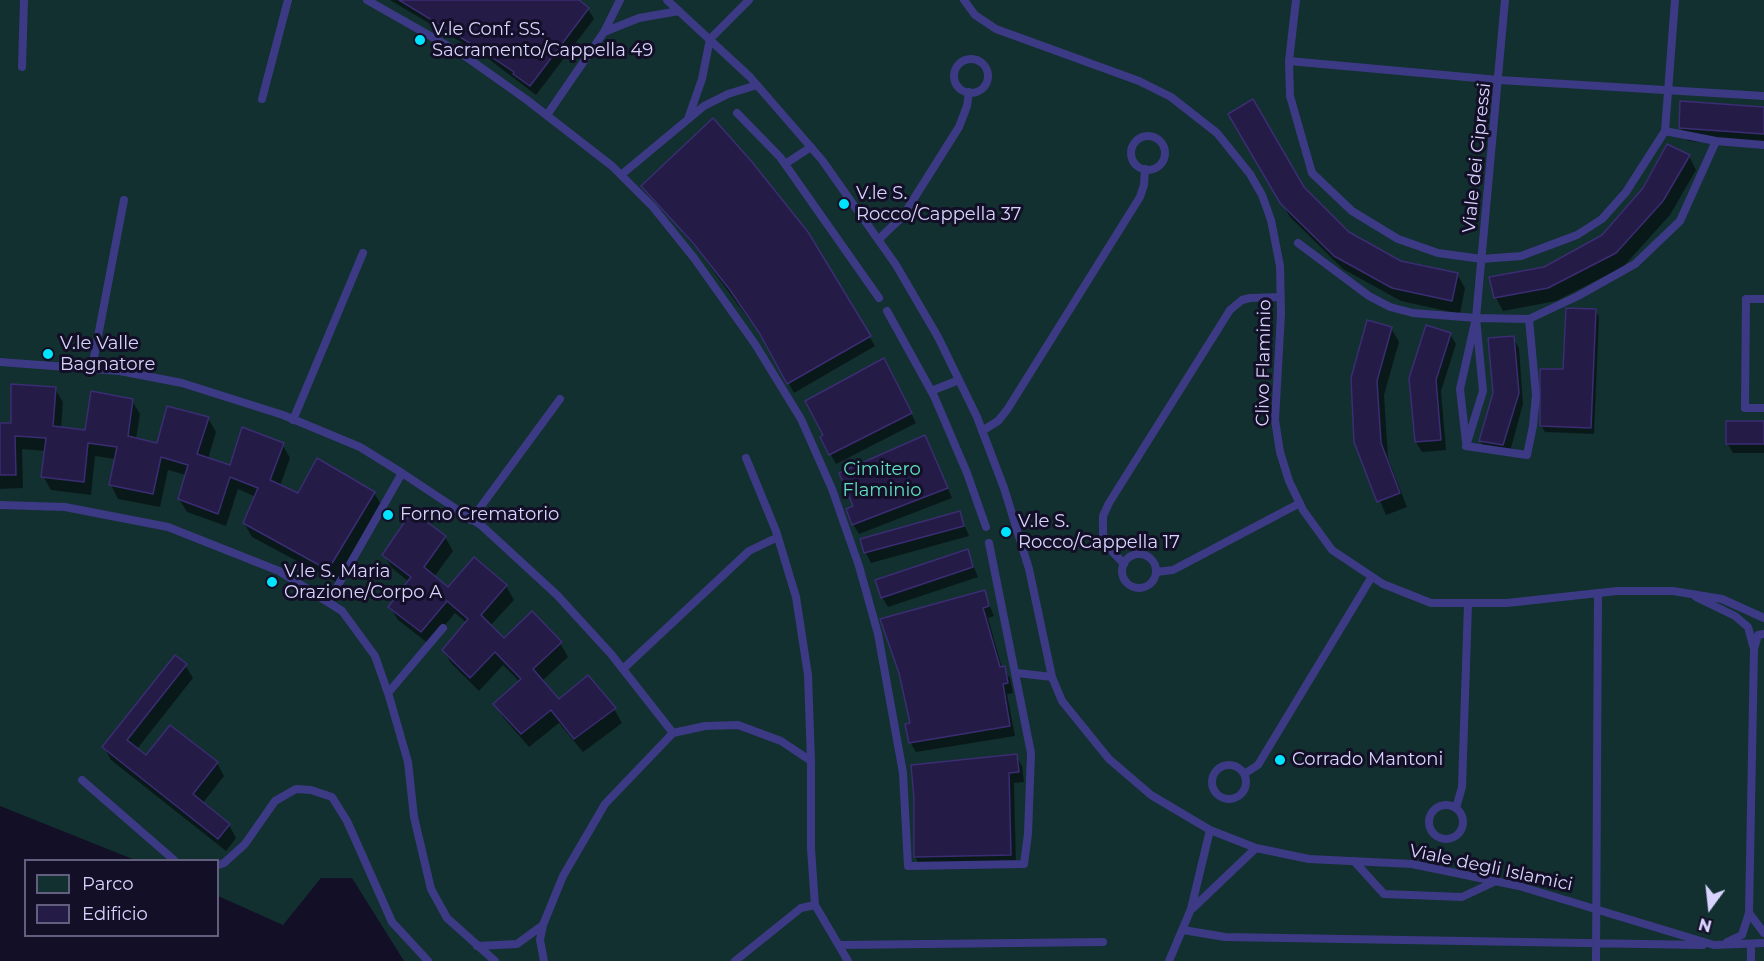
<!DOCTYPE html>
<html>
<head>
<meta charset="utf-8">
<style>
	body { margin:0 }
	#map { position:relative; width:1764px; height:961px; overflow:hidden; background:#130f26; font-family:Montserrat,sans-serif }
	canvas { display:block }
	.legend { position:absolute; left:24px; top:859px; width:195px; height:78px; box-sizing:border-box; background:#130f26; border:2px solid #625e7d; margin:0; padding:8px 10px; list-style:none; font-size:18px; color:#d9d4ff }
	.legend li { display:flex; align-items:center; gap:12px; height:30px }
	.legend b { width:30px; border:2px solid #625e7d }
	.north { position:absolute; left:1680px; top:877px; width:60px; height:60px; -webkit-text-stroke:4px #130f26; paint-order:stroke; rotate:195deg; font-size:16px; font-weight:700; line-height:24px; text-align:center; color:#d9d4ff }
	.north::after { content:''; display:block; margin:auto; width:21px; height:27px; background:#d9d4ff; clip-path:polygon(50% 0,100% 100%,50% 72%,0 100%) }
</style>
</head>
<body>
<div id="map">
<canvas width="1764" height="961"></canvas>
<ul class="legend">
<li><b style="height:16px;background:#12302f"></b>Parco</li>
<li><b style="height:16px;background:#241b47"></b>Edificio</li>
</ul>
<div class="north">N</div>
</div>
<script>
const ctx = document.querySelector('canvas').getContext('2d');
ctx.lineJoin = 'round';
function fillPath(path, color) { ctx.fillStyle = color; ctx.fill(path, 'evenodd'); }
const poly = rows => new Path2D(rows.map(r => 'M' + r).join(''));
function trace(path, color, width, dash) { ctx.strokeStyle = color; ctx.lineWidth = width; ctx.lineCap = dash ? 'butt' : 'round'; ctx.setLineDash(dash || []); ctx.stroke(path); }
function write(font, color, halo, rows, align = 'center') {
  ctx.font = font + ' Montserrat,sans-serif'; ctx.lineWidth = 6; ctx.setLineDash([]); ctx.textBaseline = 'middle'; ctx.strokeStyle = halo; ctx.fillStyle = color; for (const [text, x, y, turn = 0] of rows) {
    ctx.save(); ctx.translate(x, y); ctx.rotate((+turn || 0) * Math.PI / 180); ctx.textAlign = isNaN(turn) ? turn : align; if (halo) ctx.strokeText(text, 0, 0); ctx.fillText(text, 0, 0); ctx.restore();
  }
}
fillPath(poly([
	[0,0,1764,0,1764,961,404,961,352,878,321,878,283,925,218,896,218,860,135,860,0,806]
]), '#12302f');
fillPath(poly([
	[390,0,575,0,588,9,594,19,536,95,486,57],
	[1764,108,1764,147,1688,141,1680,127],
	[1230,114,1348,233,1401,262,1457,274,1465,288,1460,314,1401,301,1343,269,1290,217],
	[1689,156,1696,170,1670,215,1623,267,1556,301,1503,311,1496,298,1603,236],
	[643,186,807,232,875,346,794,393,766,343,700,253],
	[1595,310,1599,317,1594,434,1545,432,1541,425],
	[1391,328,1399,342,1384,395,1388,458,1407,507,1386,515,1355,442],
	[1450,334,1456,344,1441,391,1446,450,1422,452,1416,442],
	[1513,338,1519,348,1523,404,1509,455,1486,451,1480,441],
	[889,370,916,423,836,464,822,438],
	[55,389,63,402,61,429,86,432,132,401,140,414,136,439,158,445,208,418,216,432,208,459,231,467,282,444,290,458,280,486,298,495,374,493,382,506,336,582,252,537,244,523,256,497,238,489,226,526,187,512,179,499,186,475,168,470,160,507,118,499,111,485,116,459,95,456,91,495,51,490,43,476,46,451,22,449,23,488,0,489,0,424,12,425],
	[1764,422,1764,453,1733,453,1727,443],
	[930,447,952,498,859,534,853,524,855,506],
	[959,513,969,536,871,563,866,553,862,540],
	[445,537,453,551,434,577,448,589,506,586,514,600,490,626,504,640,560,643,568,657,542,681,558,701,614,709,622,723,583,752,559,723,529,747,503,717,495,704,520,682,503,665,479,691,451,663,443,650,467,623,455,613,429,644,398,620,390,607,409,582,392,568,384,555],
	[967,551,978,577,888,607,882,597],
	[984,592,994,616,988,618,1002,668,1010,678,1013,693,1007,694,1015,736,916,752,910,742,912,724],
	[185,665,193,678,137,749,147,757,217,763,224,776,202,804,229,825,236,838,226,851,111,760,104,747],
	[1016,756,1022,766,1024,782,1014,783,1016,865,921,867,915,857]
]), '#0007');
const building = poly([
	[399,0,579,0,589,8,530,86,513,74,514,72,478,48,399,0],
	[1253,99,1304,187,1349,232,1401,261,1458,273,1452,301,1392,288,1334,256,1280,203,1228,114,1253,99],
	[1680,101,1764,107,1764,134,1679,128,1680,101],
	[713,118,752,162,808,232,871,336,787,384,760,334,730,290,693,243,641,186,713,118],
	[1667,144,1690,155,1663,201,1616,253,1548,288,1494,298,1489,277,1544,267,1602,235,1643,188,1667,144],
	[1566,308,1596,309,1591,428,1540,426,1540,369,1563,369,1566,308],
	[1367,320,1392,327,1377,381,1381,443,1400,493,1377,502,1354,442,1351,378,1367,320],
	[1426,325,1451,333,1436,380,1441,440,1415,442,1409,378,1426,325],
	[1514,336,1519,393,1503,445,1479,441,1493,393,1488,338,1514,336],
	[884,358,912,413,829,455,820,437,823,435,805,401,884,358],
	[11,384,56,387,53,426,85,430,91,391,133,399,128,436,157,443,167,406,209,417,197,454,230,465,242,427,284,443,270,480,298,493,317,458,375,492,328,570,243,523,258,488,230,477,218,514,178,499,188,465,161,457,153,494,109,485,117,447,88,443,84,482,41,477,46,438,15,436,16,475,0,475,0,423,11,423,11,384],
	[1726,421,1764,421,1764,444,1726,444,1726,421],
	[925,435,948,488,852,525,846,509,853,506,839,473,925,435],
	[412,511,446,536,424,567,448,587,474,557,507,585,481,615,504,638,532,611,562,642,533,669,559,699,588,675,616,708,574,739,551,710,521,734,493,704,521,679,495,652,470,678,442,650,468,619,447,601,421,632,388,607,411,577,382,555,412,511],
	[960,511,964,526,864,553,860,539,960,511],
	[968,549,973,567,881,598,875,580,968,549],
	[985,590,989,606,983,608,1000,667,1005,666,1008,683,1003,684,1010,726,909,743,905,724,910,723,899,673,880,619,985,590],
	[175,655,187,664,127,740,146,755,170,725,218,762,193,794,230,824,218,839,102,747,175,655],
	[1017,754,1019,772,1009,773,1011,855,914,857,914,799,911,765,1017,754]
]);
fillPath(building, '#241b47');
trace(building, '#3b2d73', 1.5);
trace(poly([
	[367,0,462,54,527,100,612,166,653,207,694,258,755,344,801,419,832,489,859,566,878,634,903,773,908,866,1024,864,1028,834,1031,753,989,543],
	[667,0,750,77,822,160,896,265,938,337,977,417,1004,488,1029,569,1052,677,1062,701,1109,759,1151,795,1210,830,1256,848,1309,859,1412,864,1519,886,1714,945,1764,943],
	[964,0,975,15,996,29,1139,81,1171,97,1217,133,1250,174,1262,195,1271,220,1280,266,1281,314,1275,420,1280,452,1289,481,1303,510,1332,550,1383,584,1431,603,1507,603,1617,591,1673,591,1722,599,1764,618],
	[1296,0,1289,61,1290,96,1312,173,1352,211,1398,239,1438,253,1482,259,1521,256,1577,235,1602,219,1626,192,1665,131,1675,0],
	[604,32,639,18,679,11],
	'954 76a17 17 0 1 1 34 0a17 17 0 1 1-34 0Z',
	[1289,61,1499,80,1764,96],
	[22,67,24,0],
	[262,99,288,0],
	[737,113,780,157,879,298],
	[547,115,604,32,620,0],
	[689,116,702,79,710,39,749,0],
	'1131 153a17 17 0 1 1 34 0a17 17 0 1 1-34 0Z',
	[1716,141,1764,145],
	[785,164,811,147],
	[621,175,704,106,728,94,757,85],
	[879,239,903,216,959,127,967,106,969,92],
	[1298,243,1369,296,1390,307,1413,313,1476,318,1529,319,1536,395,1533,426,1527,455,1466,446,1483,391,1476,318],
	[1764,299,1746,299,1745,408,1764,408],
	[887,311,934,396,967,473,986,527],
	[1529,319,1578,296,1635,264,1680,221,1716,141,1665,131],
	[0,362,120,371,182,383,283,415,360,447,402,473,482,526,557,595,611,654,673,733,605,804,563,876,543,925],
	[92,368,124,200],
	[931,391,959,380],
	[293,420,363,253],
	[982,431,998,421,1007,410,1140,197,1144,185,1145,169],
	[1466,442,1460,389,1476,318,1505,0],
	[746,458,776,531,796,597,808,675,811,761,811,849,815,905,848,961],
	[0,505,65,507,168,527,279,571,342,611,375,656,389,696,408,762,414,817,431,889,447,918,495,961],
	[471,520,560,399],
	'1122 571a17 17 0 1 1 34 0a17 17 0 1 1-34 0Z',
	[1124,564,1108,547,1103,534,1103,516,1109,503,1230,310,1242,300,1250,298,1281,297],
	[1156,572,1173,570,1300,503],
	[1696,597,1735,616,1748,627,1754,649,1749,913,1764,933],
	[329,601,402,473],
	[1754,649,1758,635,1764,634],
	[623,669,749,551,778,537],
	[1017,673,1052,677],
	[388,693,443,628],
	[673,733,705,726,738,725,781,741,811,761],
	'1212 782a17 17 0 1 1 34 0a17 17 0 1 1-34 0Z',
	[1244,774,1258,765,1371,578],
	[82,780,174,860],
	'1429 822a17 17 0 1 1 34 0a17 17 0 1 1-34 0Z',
	[1456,808,1462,787,1468,604],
	[1354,861,1384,894,1462,897,1496,881],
	[218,865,224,863,245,844,275,801,296,789,311,790,332,797,347,821,392,922,428,961],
	[1193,908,1256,848],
	[1183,930,1225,937,1703,945],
	[1727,942,1742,935,1749,913],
	[839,945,1103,942],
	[477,946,517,944,543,925,540,940,544,961],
	[735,961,801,908,815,905],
	[1169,961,1191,909,1210,830],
	[1596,961,1598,593],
	[1751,961,1751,945]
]), '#3d3a85', 8);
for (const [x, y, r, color] of [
	[420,40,6,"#00e5ff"],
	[844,204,6,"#00e5ff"],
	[48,354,6,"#00e5ff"],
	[388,515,6,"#00e5ff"],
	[1006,532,6,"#00e5ff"],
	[272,582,6,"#00e5ff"],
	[1280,760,6,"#00e5ff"]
]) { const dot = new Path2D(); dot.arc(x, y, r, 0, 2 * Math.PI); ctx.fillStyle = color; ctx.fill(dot); trace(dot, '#130f26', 2); }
write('18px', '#d9d4ff', '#130f26', [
	["V.le Conf. SS.",432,30],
	["Sacramento/Cappella 49",432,51],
	["V.le S.",856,194],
	["Rocco/Cappella 37",856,215],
	["V.le Valle",60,344],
	["Bagnatore",60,365],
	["Forno Crematorio",400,515],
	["V.le S.",1018,522],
	["Rocco/Cappella 17",1018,543],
	["V.le S. Maria",284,572],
	["Orazione/Corpo A",284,593],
	["Corrado Mantoni",1292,760]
], 'left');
write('18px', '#d9d4ff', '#130f26', [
	["Viale dei Cipressi",1477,158,-84],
	["Clivo Flaminio",1264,363,-89],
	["Viale degli Islamici",1491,868,12]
]);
write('18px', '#5fe0c0', '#130f26', [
	["Cimitero",882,470],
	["Flaminio",882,491]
]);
</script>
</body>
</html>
